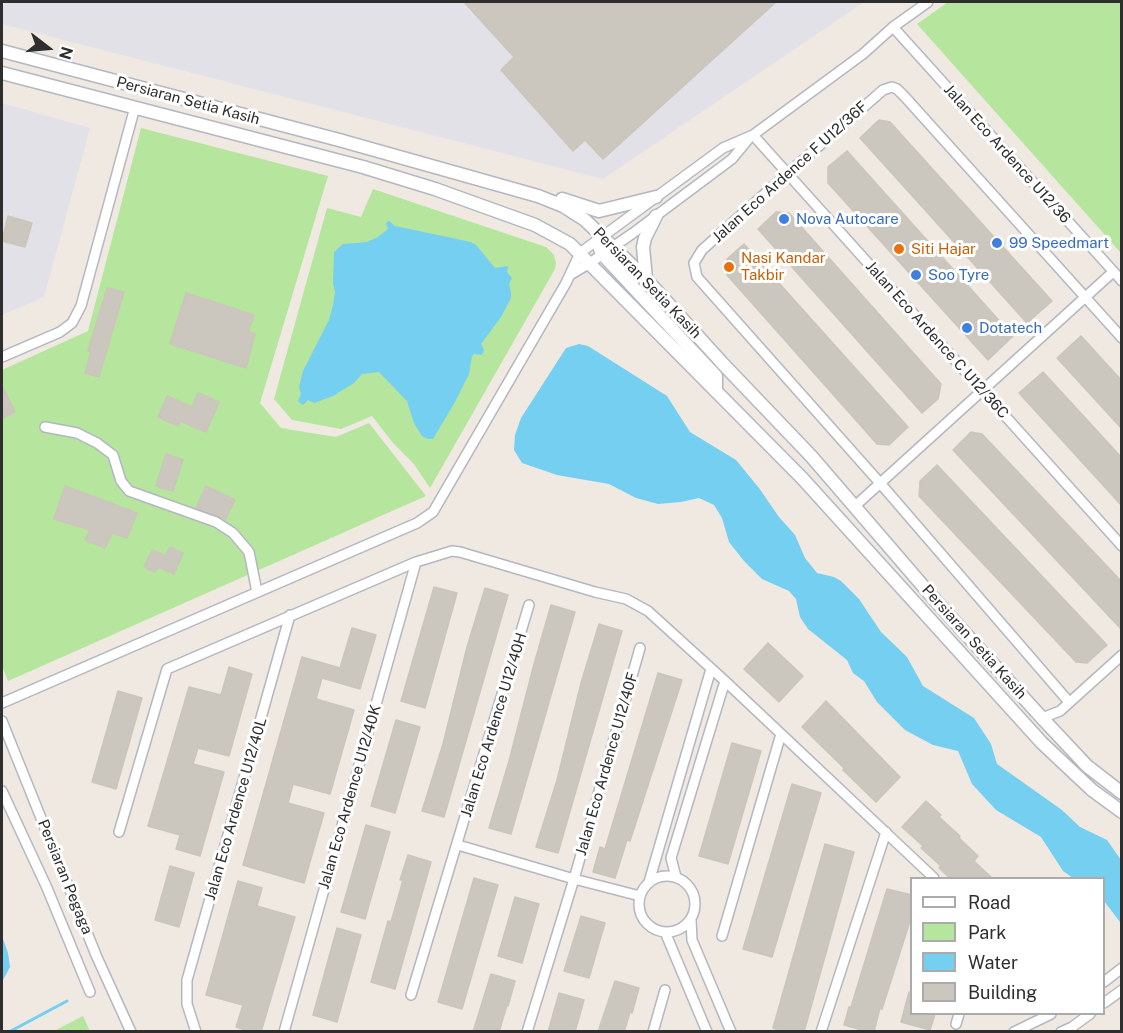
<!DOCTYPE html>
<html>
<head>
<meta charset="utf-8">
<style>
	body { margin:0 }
	#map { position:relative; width:1123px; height:1033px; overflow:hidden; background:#efe9e1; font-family:"Public Sans",sans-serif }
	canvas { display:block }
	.frame { position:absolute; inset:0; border:3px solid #2e2e2e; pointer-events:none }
	.legend { position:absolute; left:910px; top:877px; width:195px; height:138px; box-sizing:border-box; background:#fff; border:2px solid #ababab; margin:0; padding:8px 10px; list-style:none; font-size:18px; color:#2e2e2e }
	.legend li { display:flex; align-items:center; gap:12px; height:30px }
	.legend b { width:30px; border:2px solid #ababab }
	.north { position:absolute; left:18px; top:18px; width:60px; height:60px; -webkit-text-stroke:4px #fff; paint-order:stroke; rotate:106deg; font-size:16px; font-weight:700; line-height:24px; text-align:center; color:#2e2e2e }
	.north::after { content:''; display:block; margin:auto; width:21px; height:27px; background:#2e2e2e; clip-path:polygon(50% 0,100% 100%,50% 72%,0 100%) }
</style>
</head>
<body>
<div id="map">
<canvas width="1123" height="1033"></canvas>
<div class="frame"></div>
<ul class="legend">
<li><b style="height:8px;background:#fff"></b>Road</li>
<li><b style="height:16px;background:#b6e59e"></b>Park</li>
<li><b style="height:16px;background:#75cff0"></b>Water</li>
<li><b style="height:16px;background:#cbc7bf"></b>Building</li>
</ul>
<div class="north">N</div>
</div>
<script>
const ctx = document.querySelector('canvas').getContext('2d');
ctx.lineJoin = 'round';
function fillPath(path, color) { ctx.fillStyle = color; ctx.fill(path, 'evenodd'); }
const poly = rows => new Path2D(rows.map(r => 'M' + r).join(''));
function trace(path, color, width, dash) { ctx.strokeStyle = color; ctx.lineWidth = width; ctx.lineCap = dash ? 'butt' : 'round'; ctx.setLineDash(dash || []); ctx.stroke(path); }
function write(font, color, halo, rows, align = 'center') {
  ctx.font = font + ' "Public Sans",sans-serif'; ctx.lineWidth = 6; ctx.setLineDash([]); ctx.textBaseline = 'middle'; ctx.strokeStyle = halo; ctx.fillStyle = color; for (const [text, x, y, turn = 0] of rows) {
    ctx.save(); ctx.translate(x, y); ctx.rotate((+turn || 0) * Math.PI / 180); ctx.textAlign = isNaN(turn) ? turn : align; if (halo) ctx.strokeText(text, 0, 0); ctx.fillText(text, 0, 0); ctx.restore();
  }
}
fillPath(poly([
	[2,2,864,2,603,179,2,24],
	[2,103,90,128,44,297,2,315]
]), '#e3e1e8');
fillPath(poly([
	[948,2,1121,2,1121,253,917,24],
	[141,128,328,176,260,403,281,428,336,437,369,423,426,496,8,681,2,666,2,370,88,331],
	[373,189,546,247,554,255,556,263,555,269,430,488,414,464,393,443,372,416,341,429,292,420,274,399,327,208,361,217],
	[83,1016,90,1031,53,1031,54,1031]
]), '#b6e59e');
fillPath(poly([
	[389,221,395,226,471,242,476,245,495,268,508,266,507,272,512,278,509,284,511,292,511,298,501,317,481,344,484,350,482,355,474,354,472,356,469,374,455,402,433,439,428,439,422,436,414,423,407,401,379,372,362,374,354,383,333,396,314,403,308,400,303,405,298,401,301,394,299,387,303,371,329,320,333,305,335,292,333,283,334,252,343,244,367,242,378,237,388,229,386,223],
	[579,344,588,346,667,396,690,432,736,460,759,488,779,517,795,535,805,558,817,573,834,577,841,581,859,599,881,632,907,657,923,686,974,718,991,744,997,764,1062,810,1080,827,1107,840,1121,860,1121,921,1120,922,1104,901,1104,878,1073,878,1063,871,1041,837,996,810,972,784,958,751,933,745,905,730,877,702,864,681,853,673,847,660,808,629,800,617,796,599,789,591,762,579,744,561,729,542,722,518,714,505,699,498,681,502,658,504,636,498,609,484,557,475,522,463,514,450,515,435,521,418,566,348],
	[2,936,8,953,10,967,2,982]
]), '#75cff0');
trace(poly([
	[9,1032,67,1001]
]), '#75cff0', 3);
const building = poly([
	[464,2,776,2,603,159,585,140,573,151,501,70,514,57,464,2],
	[879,120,890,122,1052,301,1027,323,860,138,879,120],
	[847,151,1013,336,988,360,828,183,828,167,847,151],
	[776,212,789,213,941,384,938,399,922,413,758,229,776,212],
	[8,216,32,223,25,247,2,241,8,216],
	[744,244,908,427,889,445,877,444,727,275,727,259,744,244],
	[107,288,124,292,99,377,85,373,91,352,88,351,107,288],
	[186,293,254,315,248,332,255,334,246,368,170,344,186,293],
	[1081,336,1122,381,1122,429,1057,358,1081,336],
	[1043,372,1122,458,1122,506,1019,393,1043,372],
	[2,386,15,411,2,419,2,386],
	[198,393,219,402,206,432,180,421,178,426,158,417,167,396,192,407,198,393],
	[971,432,982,434,1122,582,1122,630,953,450,971,432],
	[166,454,183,460,173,491,156,486,166,454],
	[937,465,1107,645,1087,663,1076,662,919,496,920,481,937,465],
	[65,486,137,513,127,538,112,533,105,548,85,540,90,530,54,519,65,486],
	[206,486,235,500,225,520,196,508,206,486],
	[170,547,183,553,174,574,158,567,155,572,144,567,152,550,165,556,170,547],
	[434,587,457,593,425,708,401,701,434,587],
	[485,588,508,595,444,817,422,811,443,744,467,647,485,588],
	[551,605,575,612,511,834,489,828,509,761,534,664,551,605],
	[599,624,622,631,558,853,536,847,557,780,581,683,599,624],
	[352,628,376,635,360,689,322,678,316,699,354,710,330,794,293,784,288,803,324,813,304,883,243,865,302,657,340,668,352,628],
	[768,643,803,676,779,702,744,669,768,643],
	[229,667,252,674,229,756,198,748,193,764,224,772,200,856,176,849,180,835,148,826,189,687,221,695,229,667],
	[658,673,682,680,630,841,627,840,615,878,593,872,600,847,605,849,658,673],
	[118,691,142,698,116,789,92,782,118,691],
	[826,701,900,777,876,802,843,770,844,768,802,727,826,701],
	[396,720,420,727,395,813,371,806,396,720],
	[732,743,761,751,728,864,699,856,732,743],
	[792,784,821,793,772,957,743,949,792,784],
	[926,801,941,815,939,817,960,836,959,838,978,856,974,861,993,879,951,879,939,868,941,866,921,848,923,846,902,827,926,801],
	[366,825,390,832,365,919,341,912,366,825],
	[825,844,854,852,804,1032,784,1032,773,1028,825,844],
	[408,855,431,862,395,989,371,982,388,921,391,922,403,880,400,880,408,855],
	[170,866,194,873,179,927,155,920,170,866],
	[474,878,498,885,462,1009,438,1002,474,878],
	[238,881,262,888,257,906,295,917,261,1032,251,1032,236,1027,243,1005,206,995,238,881],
	[887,889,912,895,912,915,882,1009,880,1008,874,1032,869,1032,844,1025,849,1007,851,1007,887,889],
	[515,897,539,904,522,963,498,956,515,897],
	[581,916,605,923,589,978,564,971,581,916],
	[337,928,361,935,337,1022,313,1015,337,928],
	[491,974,515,981,508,1006,507,1005,499,1032,473,1032,491,974],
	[615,981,639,988,632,1013,630,1012,624,1032,598,1032,615,981],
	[909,992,912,993,912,1014,935,1014,930,1030,901,1022,909,992],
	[559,993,584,1000,575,1032,548,1032,559,993]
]);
fillPath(building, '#cbc7bf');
trace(building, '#cbc5ba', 1.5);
const street = poly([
	[893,27,1122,281],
	[753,135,1122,546],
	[570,275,590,263,633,233,732,159,751,136],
	[2,357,60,332,72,323,81,306,135,107],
	[45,427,77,433,97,443,113,455,121,481,129,491,216,522,233,533,249,552,257,592],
	[855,506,1113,272],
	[1069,702,880,483,697,277,694,263,702,250,788,173,883,90,892,87,897,89,905,97,1122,338],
	[2,703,417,523,433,512,566,283,580,253,723,148,753,135,863,54,893,27,928,2],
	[1042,718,1060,711,1122,655],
	[2,721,96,955,131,1032],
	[2,791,47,888,90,992],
	[119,832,167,669,416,562,452,551,460,552,595,592,626,599,648,611,725,681,934,878],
	[458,845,574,879,640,896],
	'639 904a28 28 0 1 1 56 0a28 28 0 1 1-56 0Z',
	[676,877,671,858,725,681],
	[649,882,711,669],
	[691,920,692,940,731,1032],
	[665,932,707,1032],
	[722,936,781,734],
	[1104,982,1122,968],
	[411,995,529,605],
	[1104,1003,1122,990],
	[956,1024,959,1014],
	[196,1032,187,1004,187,980,290,615],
	[284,1032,416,562],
	[527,1032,574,879,640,648],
	[653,1032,665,990],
	[821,1032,886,832],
	[1014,1032,1051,1014],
	[1061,1032,1072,1027,1090,1014]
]);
const secondary = poly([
	[2,51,339,140,538,196,563,206,585,220,646,279,724,365,811,456,935,600,1042,718,1087,766,1122,793],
	[2,73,363,167,435,189,535,225,570,244,802,478,1042,743,1092,790,1122,812],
	[562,199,599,211,656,197],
	[602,237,600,249,602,254,716,376,716,390],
	[646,279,643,247,645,238,656,216]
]);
trace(street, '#b4b7c1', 12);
trace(secondary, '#b4b7c1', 15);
trace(street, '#fff', 9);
trace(secondary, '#fff', 12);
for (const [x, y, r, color] of [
	[784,219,6,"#3f7fe0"],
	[997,243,6,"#3f7fe0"],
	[899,249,6,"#e8710a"],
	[729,267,6,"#e8710a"],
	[916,275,6,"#3f7fe0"],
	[967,328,6,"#3f7fe0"]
]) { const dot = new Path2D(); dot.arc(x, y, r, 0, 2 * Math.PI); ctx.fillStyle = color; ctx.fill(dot); trace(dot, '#fff', 2); }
write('15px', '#2e2e2e', '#fff', [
	["Persiaran Setia Kasih",188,101,15],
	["Jalan Eco Ardence U12/36",1007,154,48],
	["Jalan Eco Ardence F U12/36F",790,172,-42],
	["Persiaran Setia Kasih",647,283,46],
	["Jalan Eco Ardence C U12/36C",937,340,48],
	["Persiaran Setia Kasih",974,642,48],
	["Jalan Eco Ardence U12/40H",494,725,-73],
	["Jalan Eco Ardence U12/40F",607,764,-74],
	["Jalan Eco Ardence U12/40K",350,797,-74],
	["Jalan Eco Ardence U12/40L",236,809,-74],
	["Persiaran Pegaga",65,877,68]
]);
write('15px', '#366cbe', '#fff', [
	["Nova Autocare",796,219],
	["99 Speedmart",1009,243],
	["Soo Tyre",928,275],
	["Dotatech",979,328]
], 'left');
write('15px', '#c56008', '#fff', [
	["Siti Hajar",911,249],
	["Nasi Kandar",741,258],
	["Takbir",741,275]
], 'left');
</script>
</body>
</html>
